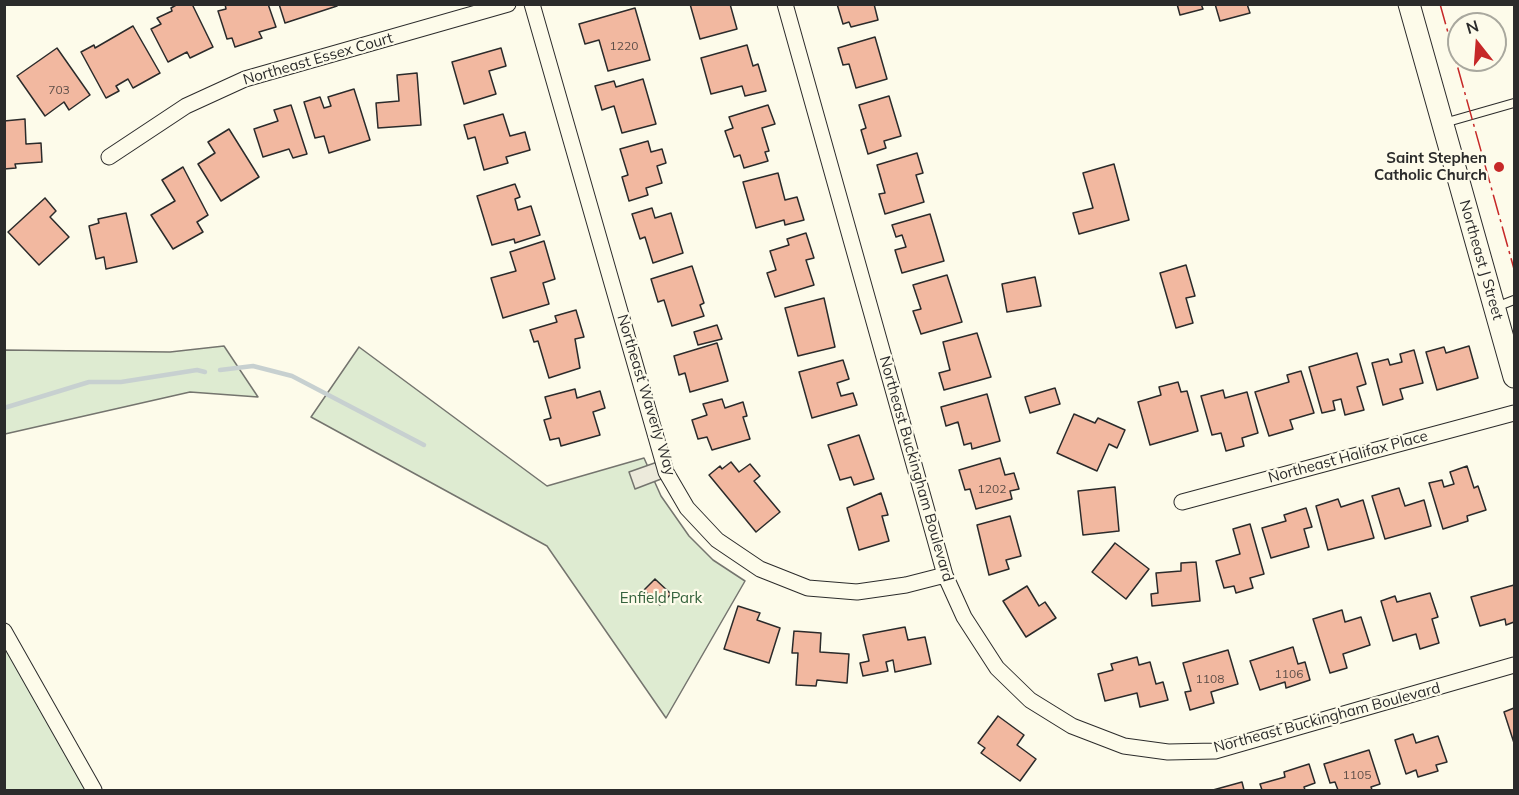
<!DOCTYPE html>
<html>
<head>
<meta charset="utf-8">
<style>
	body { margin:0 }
	#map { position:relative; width:1519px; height:795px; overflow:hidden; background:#fdfbea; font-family:Mulish,sans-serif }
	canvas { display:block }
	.frame { position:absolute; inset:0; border:6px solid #2b2b2b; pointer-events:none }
	.north { position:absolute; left:1447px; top:12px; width:60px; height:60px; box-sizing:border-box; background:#fdfbea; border:2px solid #a9a89e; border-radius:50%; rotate:343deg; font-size:16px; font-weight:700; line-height:24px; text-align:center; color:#2b2b2b }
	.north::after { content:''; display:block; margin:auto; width:21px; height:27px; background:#c62828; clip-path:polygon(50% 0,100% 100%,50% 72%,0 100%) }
</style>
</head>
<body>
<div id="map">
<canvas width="1519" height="795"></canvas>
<div class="frame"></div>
<div class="north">N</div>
</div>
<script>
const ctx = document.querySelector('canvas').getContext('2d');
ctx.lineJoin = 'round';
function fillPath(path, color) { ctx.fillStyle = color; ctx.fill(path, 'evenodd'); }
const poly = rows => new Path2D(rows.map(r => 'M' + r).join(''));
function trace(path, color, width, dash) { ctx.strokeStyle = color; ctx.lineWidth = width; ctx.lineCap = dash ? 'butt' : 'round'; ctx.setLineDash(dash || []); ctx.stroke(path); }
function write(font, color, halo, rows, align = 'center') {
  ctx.font = font + ' Mulish,sans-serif'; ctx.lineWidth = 4.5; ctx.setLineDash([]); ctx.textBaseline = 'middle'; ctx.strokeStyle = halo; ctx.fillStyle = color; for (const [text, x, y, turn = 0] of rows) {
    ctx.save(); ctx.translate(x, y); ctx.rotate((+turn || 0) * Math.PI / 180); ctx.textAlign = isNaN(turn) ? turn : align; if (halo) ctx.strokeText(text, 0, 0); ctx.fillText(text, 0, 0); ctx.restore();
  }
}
const green = poly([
	[224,346,258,397,190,392,5,434,5,350,170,352,224,346],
	[359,347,547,486,644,458,661,496,689,536,713,560,745,581,666,718,547,546,311,417,359,347],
	[5,626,90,790,5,790,5,626]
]);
fillPath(green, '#deebd1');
trace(green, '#74746e', 1.5);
const parking = poly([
	[663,460,669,476,635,489,629,472,663,460]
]);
fillPath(parking, '#eceadb');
trace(parking, '#74746e', 1.5);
trace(poly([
	[220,370,253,366,292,376,424,445],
	[4,408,89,382,121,382,197,370,205,372]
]), '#c7d0d0', 4.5);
const building = poly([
	[178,4,192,4,213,47,190,58,187,52,168,62,151,29,161,24,157,18,172,11,171,8,178,4],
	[225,4,268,4,276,27,259,32,262,38,235,47,232,38,227,39,218,11,226,9,225,4],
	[279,4,336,4,337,6,285,23,279,4],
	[690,4,730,4,737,29,700,39,690,4],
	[837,4,874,4,878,20,851,27,849,22,843,24,837,4],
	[1177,4,1201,4,1203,9,1180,15,1177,4],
	[1215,4,1247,4,1250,13,1220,21,1215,4],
	[635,8,650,60,608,71,599,40,585,44,579,24,635,8],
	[133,26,160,73,133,88,128,79,116,86,119,91,106,98,81,52,94,45,95,48,133,26],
	[875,37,887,79,856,88,849,64,843,65,838,48,875,37],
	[747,45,753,66,758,64,766,91,745,96,742,86,711,94,701,58,747,45],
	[57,48,90,95,69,110,64,102,45,116,17,76,57,48],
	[501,48,506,66,489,71,496,94,464,104,452,62,501,48],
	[417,73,421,125,378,128,376,103,399,101,397,75,417,73],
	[643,79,656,124,622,133,614,106,602,110,595,86,614,81,616,87,643,79],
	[354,89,370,140,329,153,324,136,315,138,304,102,320,97,324,108,331,106,328,97,354,89],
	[889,96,901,136,884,141,886,148,868,154,861,130,866,128,859,105,889,96],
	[291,105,307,154,293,158,289,149,263,157,254,129,278,121,274,110,291,105],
	[768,105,775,124,762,128,769,151,765,152,768,161,744,168,740,155,734,157,725,131,733,128,729,117,768,105],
	[503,114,510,136,525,132,530,150,506,157,508,163,484,170,475,137,468,139,464,125,503,114],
	[25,119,26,144,41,143,42,162,15,164,16,168,4,169,4,121,25,119],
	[229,129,259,177,221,201,198,164,215,153,208,142,229,129],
	[648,141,651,152,662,149,666,163,657,166,662,183,646,188,648,195,629,201,622,177,628,175,620,149,648,141],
	[917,153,923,173,916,175,924,202,885,214,879,194,885,193,877,165,917,153],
	[1114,164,1129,220,1079,234,1073,213,1093,208,1083,173,1114,164],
	[183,167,208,215,197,222,203,232,173,249,151,215,175,201,162,180,183,167],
	[778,173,785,200,797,197,804,220,785,225,784,220,756,228,743,182,778,173],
	[515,184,520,197,515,199,518,210,531,206,540,235,515,243,514,239,492,245,477,196,515,184],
	[45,198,56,211,50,217,69,237,39,265,8,232,45,198],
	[652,208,655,218,671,213,683,253,653,263,645,237,640,239,632,214,652,208],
	[126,213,137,262,106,269,104,257,96,259,89,226,99,223,98,219,126,213],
	[930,214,944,261,902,273,895,250,906,247,902,235,896,237,892,225,930,214],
	[806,233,814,258,806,260,814,285,775,297,767,273,776,270,770,251,789,245,787,239,806,233],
	[544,241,555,279,543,283,549,304,503,318,491,278,516,271,510,252,544,241],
	[1186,265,1195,296,1186,298,1193,323,1176,328,1160,273,1186,265],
	[692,266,704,303,700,305,704,316,672,326,664,300,658,302,651,279,692,266],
	[947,275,962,322,921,334,913,311,921,309,913,285,947,275],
	[1035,277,1041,306,1007,312,1002,284,1035,277],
	[824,298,835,347,798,356,785,308,824,298],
	[576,310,584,337,575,339,580,368,549,378,538,341,534,342,530,330,557,322,555,316,576,310],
	[717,325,722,339,698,345,694,332,717,325],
	[977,333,991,377,944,390,939,373,950,370,943,342,977,333],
	[717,343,728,381,690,392,685,373,679,375,674,356,717,343],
	[1469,346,1478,378,1437,390,1426,352,1444,347,1446,353,1469,346],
	[1414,350,1423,383,1400,389,1403,399,1383,405,1372,363,1388,359,1390,365,1402,362,1400,354,1414,350],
	[1357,353,1366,384,1357,387,1364,410,1345,415,1341,399,1333,401,1335,410,1322,413,1309,367,1357,353],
	[843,360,849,379,837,383,841,396,853,393,857,405,812,418,799,372,843,360],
	[1301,371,1314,413,1290,420,1293,429,1269,436,1255,392,1289,382,1287,375,1301,371],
	[1178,382,1181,392,1187,391,1198,431,1150,445,1138,402,1161,395,1159,387,1178,382],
	[1055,388,1060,404,1030,413,1025,397,1055,388],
	[575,389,577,398,600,391,605,408,593,412,600,435,561,446,559,438,550,440,544,420,551,418,545,397,575,389],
	[1223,390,1225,398,1247,392,1258,433,1242,438,1244,446,1226,451,1221,433,1212,435,1201,396,1223,390],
	[987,394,1000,441,972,449,971,443,964,445,958,422,946,426,941,407,987,394],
	[722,399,725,408,743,402,747,416,743,417,750,439,712,450,707,437,698,439,692,420,707,415,703,404,722,399],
	[1074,414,1095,423,1098,418,1125,430,1117,448,1109,444,1097,471,1057,453,1074,414],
	[859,435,874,479,854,485,851,477,840,480,828,445,859,435],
	[1000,458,1005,475,1014,473,1019,489,1010,491,1012,499,976,509,970,489,965,490,959,470,1000,458],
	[731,462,739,472,750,464,760,476,754,481,780,512,756,532,709,475,720,466,722,469,731,462],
	[1467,466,1474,488,1478,486,1486,510,1467,516,1468,521,1443,529,1429,483,1442,480,1444,487,1454,484,1450,472,1467,466],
	[1115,487,1119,531,1083,535,1078,491,1115,487],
	[1399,488,1405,506,1424,500,1431,526,1385,539,1372,496,1399,488],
	[881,493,888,515,882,516,889,541,859,550,847,508,881,493],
	[1338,499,1341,507,1363,500,1374,538,1328,550,1316,506,1338,499],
	[1306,508,1312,527,1304,529,1309,547,1271,558,1262,528,1286,521,1284,515,1306,508],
	[1010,516,1021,556,1006,560,1009,569,989,575,977,525,1010,516],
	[1250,524,1264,574,1250,578,1253,588,1236,593,1234,586,1224,588,1216,561,1240,554,1233,529,1250,524],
	[1115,543,1149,569,1126,599,1092,572,1115,543],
	[1196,562,1200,601,1152,606,1151,594,1158,593,1156,573,1181,571,1181,563,1196,562],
	[655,579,671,594,660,605,644,590,655,579],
	[1514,585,1514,622,1506,625,1505,619,1480,626,1471,597,1514,585],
	[1027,586,1039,606,1045,602,1056,618,1026,637,1003,601,1027,586],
	[1430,593,1438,617,1432,619,1439,643,1420,649,1416,634,1393,641,1381,601,1395,596,1397,602,1430,593],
	[738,606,760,613,757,620,780,628,769,663,724,649,738,606],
	[1342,610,1345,622,1361,617,1370,645,1343,654,1347,668,1330,673,1313,619,1342,610],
	[905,627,908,640,925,637,931,664,895,672,893,660,886,662,888,671,863,676,860,663,869,661,863,635,905,627],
	[794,631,821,633,820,652,849,654,847,683,817,680,816,686,796,685,798,653,792,653,794,631],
	[1293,647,1298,664,1305,662,1310,680,1286,688,1285,682,1260,690,1250,661,1293,647],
	[1228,650,1238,684,1211,692,1214,703,1190,710,1185,692,1191,691,1183,663,1228,650],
	[1137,657,1139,665,1150,662,1156,684,1163,682,1168,700,1140,707,1137,693,1105,701,1098,674,1113,670,1111,664,1137,657],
	[1514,708,1514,743,1504,712,1514,708],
	[998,716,1024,735,1017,745,1036,759,1020,781,981,753,985,748,978,743,998,716],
	[1413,734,1416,743,1438,736,1447,762,1436,765,1438,771,1418,777,1416,770,1406,774,1395,740,1413,734],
	[1369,750,1380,784,1371,787,1372,790,1338,790,1335,782,1330,783,1324,764,1369,750],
	[1309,764,1315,783,1304,787,1305,790,1262,790,1260,784,1285,777,1284,772,1309,764],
	[1242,782,1244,790,1213,790,1242,782]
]);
fillPath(building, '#f2b8a0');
trace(building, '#2b2b2b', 1.5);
const lane = poly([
	[1444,123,1514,103],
	[1496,307,1514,300]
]);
const street = poly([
	[532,4,666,472,687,508,717,540,760,569,808,588,857,592,906,585,945,575],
	[785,4,945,575,964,617,997,668,1030,700,1072,726,1124,746,1168,752,1215,751,1514,665],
	[109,157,186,106,245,79,508,4],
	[1182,502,1514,413],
	[4,631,94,790]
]);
const secondary = poly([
	[1409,4,1514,377]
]);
trace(lane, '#2b2b2b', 10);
trace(street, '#2b2b2b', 17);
trace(secondary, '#2b2b2b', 23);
trace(lane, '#fdfbea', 8);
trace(street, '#fdfbea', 15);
trace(secondary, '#fdfbea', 21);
trace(poly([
	[1440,4,1514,269]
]), '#c62828', 1.5, [21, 4.5, 3, 4.5]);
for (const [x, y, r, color] of [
	[1499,167,6,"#c62828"]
]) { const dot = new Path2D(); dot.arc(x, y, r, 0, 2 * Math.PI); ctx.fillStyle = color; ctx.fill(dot); trace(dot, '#fdfbea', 2); }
write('12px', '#5d4e48', null, [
	["1220",624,46],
	["703",59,90],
	["1202",992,489],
	["1106",1289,674],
	["1108",1210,679],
	["1105",1357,775]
]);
write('15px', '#2b2b2b', '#fdfbea', [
	["Northeast Essex Court",318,59,-16],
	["Northeast J Street",1481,260,74],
	["Northeast Waverly Way",646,395,73],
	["Northeast Halifax Place",1348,457,-15],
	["Northeast Buckingham Boulevard",916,469,74],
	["Northeast Buckingham Boulevard",1327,718,-15]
]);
write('bold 15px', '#2b2b2b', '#fdfbea', [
	["Saint Stephen",1487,158],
	["Catholic Church",1487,175]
], 'right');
write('15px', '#34623c', '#fdfbea', [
	["Enfield Park",661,598]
]);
</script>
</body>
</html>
